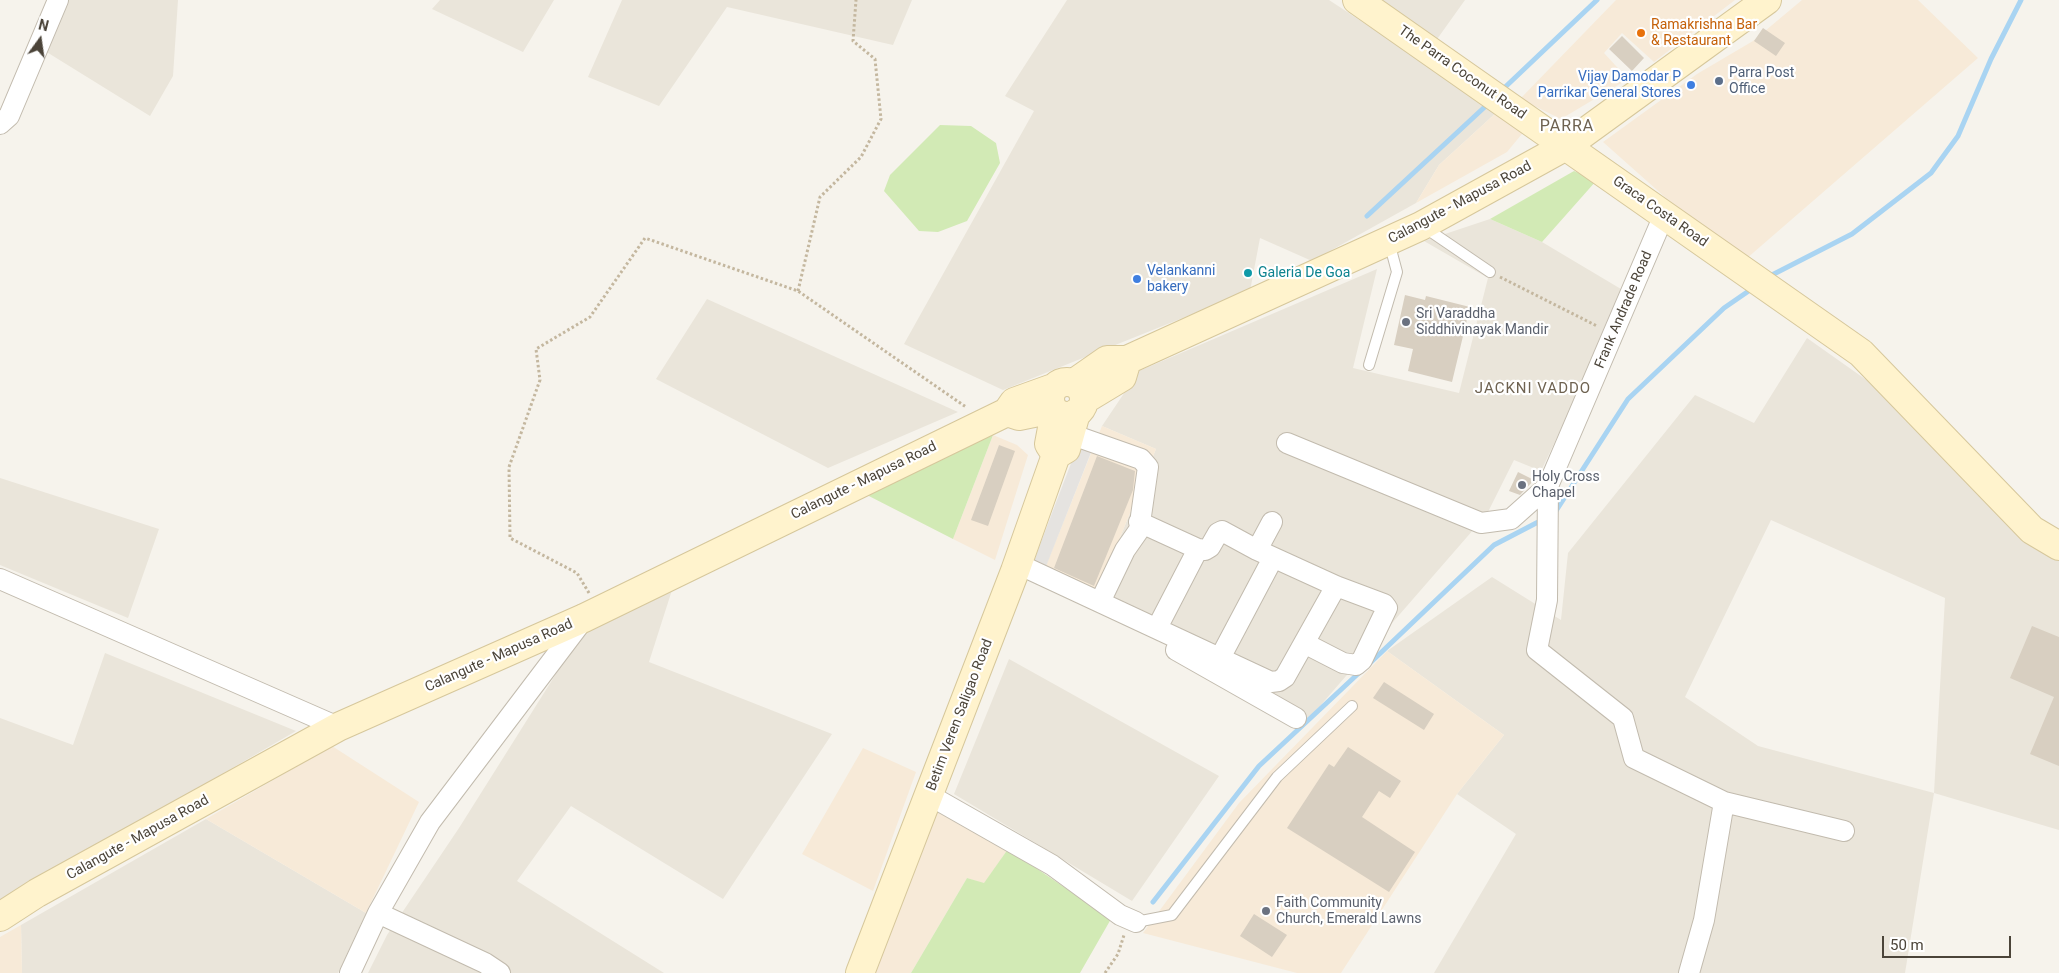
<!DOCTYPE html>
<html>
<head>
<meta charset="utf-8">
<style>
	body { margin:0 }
	#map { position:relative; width:2059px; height:973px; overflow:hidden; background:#f6f3ec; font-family:Roboto,sans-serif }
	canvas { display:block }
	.north { position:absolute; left:15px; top:15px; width:50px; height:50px; -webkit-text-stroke:4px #fff; paint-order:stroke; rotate:14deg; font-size:14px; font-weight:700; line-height:20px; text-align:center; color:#4b4439 }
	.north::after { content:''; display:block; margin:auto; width:18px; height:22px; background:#4b4439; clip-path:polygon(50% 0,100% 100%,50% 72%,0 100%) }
	.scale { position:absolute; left:1882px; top:936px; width:129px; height:22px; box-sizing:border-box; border:2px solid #4b4439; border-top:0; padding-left:6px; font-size:15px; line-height:18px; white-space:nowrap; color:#4b4439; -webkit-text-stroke:4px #fff; paint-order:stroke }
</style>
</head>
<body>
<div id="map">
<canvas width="2059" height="973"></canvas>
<div class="north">N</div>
<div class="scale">50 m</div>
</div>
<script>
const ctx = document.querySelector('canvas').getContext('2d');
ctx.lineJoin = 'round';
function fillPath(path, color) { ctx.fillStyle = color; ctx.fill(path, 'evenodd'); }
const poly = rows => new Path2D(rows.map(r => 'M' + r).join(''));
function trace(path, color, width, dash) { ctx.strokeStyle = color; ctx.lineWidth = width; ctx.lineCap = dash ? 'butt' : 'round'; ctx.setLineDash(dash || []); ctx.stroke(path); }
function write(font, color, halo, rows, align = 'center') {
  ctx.font = font + ' Roboto,sans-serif'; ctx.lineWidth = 4.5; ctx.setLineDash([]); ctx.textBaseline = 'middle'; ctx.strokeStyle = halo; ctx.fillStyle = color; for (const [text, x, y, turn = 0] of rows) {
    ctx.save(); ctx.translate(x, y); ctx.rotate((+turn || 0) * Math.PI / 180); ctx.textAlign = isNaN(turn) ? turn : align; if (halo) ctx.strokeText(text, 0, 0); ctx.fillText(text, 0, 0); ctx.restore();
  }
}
fillPath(poly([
	[67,0,178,0,173,76,150,116,45,51],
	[440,0,554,0,523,52,432,9],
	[622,0,912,0,893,45,727,7,659,106,588,77],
	[1067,0,1329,0,1498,111,1439,165,1416,203,1312,261,1260,238,1250,291,1003,390,904,344,1034,111,1005,96],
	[1373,0,1465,0,1435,42],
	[1490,219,1542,242,1626,292,1541,471,1514,460,1487,514,1306,722,1093,604,1156,449,1102,426,1139,371,1377,269,1353,368,1459,393,1488,278,1424,241],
	[707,299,958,412,828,468,656,379],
	[1807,338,1882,391,2059,559,2059,830,1934,793,1905,973,1434,973,1516,834,1457,794,1504,735,1387,651,1492,577,1561,620,1568,553,1695,395,1754,423],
	[1771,520,1945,598,1934,793,1758,746,1685,697],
	[0,478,159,529,128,618,0,565],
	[672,590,649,662,832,734,723,899,571,806,517,881,664,973,368,973,387,935,459,828,583,631],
	[105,653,296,731,0,903,0,718,73,745],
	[1009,659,1219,776,1132,901,954,794],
	[206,819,366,913,338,973,22,973,21,925]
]), '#eae5da');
fillPath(poly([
	[1616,0,1735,0,1654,62,1622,33,1604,53,1628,79,1561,119,1520,99],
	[1802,0,1918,0,1978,58,1746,259,1666,198,1603,142,1697,74,1753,41],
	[1498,111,1526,129,1507,152,1416,203,1439,165],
	[1102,426,1156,449,1093,604,1041,578],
	[993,435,1017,445,1028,455,995,560,953,539],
	[1387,651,1504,735,1457,794,1341,973,1297,973,1143,933,1239,803],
	[332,746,419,802,366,913,206,819],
	[863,748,916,772,873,891,802,854],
	[937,804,1008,849,984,884,967,878,911,973,875,973],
	[21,925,22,973,0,973,0,937]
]), '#f7ead8');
fillPath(poly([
	[940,125,971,126,996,143,1000,163,967,221,938,232,919,231,884,191,890,175],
	[1574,171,1596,181,1542,242,1490,219],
	[993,435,953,539,863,493],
	[1008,849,1111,919,1080,973,911,973,967,878,984,883]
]), '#d2eab5');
fillPath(poly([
	[1078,445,1092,450,1045,569,1033,563]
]), '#e5e3e0');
trace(poly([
	[1501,91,1597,0],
	[1367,216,1489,103],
	[1768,277,1852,234,1931,173,1958,136,1991,59,2021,0],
	[1554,514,1628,399,1724,308,1753,288],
	[1369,664,1494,545,1542,520],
	[1153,902,1259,766,1361,671]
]), '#a9d4f2', 5);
fillPath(poly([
	[1763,28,1785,43,1776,56,1754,41],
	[1622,36,1644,58,1632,71,1609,49],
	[1405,295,1425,300,1426,296,1470,307,1452,382,1408,371,1413,349,1394,345],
	[999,445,1015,451,988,526,971,520],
	[1097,456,1135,471,1133,490,1094,586,1054,568],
	[1518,472,1534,480,1520,495,1509,491],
	[2032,626,2059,637,2059,766,2030,754,2054,697,2010,678],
	[1384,682,1434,714,1424,730,1373,698],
	[1348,747,1401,781,1390,798,1379,791,1362,817,1415,852,1389,892,1287,828,1329,764,1334,767],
	[1254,914,1287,935,1272,957,1240,936]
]), '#d8cfc1');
const lane = poly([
	[1424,227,1490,272],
	[1369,365,1397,272,1389,242],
	[1136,922,1172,915,1277,777,1352,706]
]);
const street = poly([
	[0,124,9,116,58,0],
	[1664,215,1548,486,1547,600,1537,650,1623,718,1634,758,1724,802,1704,920,1689,973],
	[1070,434,1141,459,1148,467,1139,530,1125,550,1100,602],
	[1287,443,1481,523,1511,519,1548,486],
	[1139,522,1198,549,1157,628],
	[1198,549,1205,550,1210,547,1218,533,1222,531,1257,550,1336,586,1384,604,1387,608,1362,660,1356,665,1343,663,1304,643],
	[1257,550,1272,522],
	[1018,564,1271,682,1279,681,1285,677,1336,586],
	[0,579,338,727],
	[1176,650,1296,718],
	[1220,658,1273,558],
	[929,795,1052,865,1120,915,1136,922],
	[1724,802,1844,831],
	[378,913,485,963,500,973],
	[350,973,378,913,430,822,583,620]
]);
const secondary = poly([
	[1357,0,1861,353,2032,530,2059,546],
	[1127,360,1421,226,1566,146,1767,0],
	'1050 399a17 17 0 1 1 34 0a17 17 0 1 1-34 0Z',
	[1074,383,1107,360,1127,360,1122,377,1084,400],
	[1053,409,1019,416,1007,412,1014,402,1053,388],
	[1055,412,1049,444,1056,455,1066,449,1076,413],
	[0,917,37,893,338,727,584,618,1007,412],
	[860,973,1015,571,1056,455]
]);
trace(lane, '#c2bbae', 12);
trace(street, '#c2bbae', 22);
trace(secondary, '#d6c79b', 30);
trace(poly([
	[1500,277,1597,326],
	[798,291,820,197,861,157,881,119,875,59,853,41,856,0],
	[589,593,577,573,510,538,509,467,540,380,536,349,590,317,645,238,798,291,966,407],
	[1105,973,1118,954,1124,935]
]), '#c4b79f', 3, [2.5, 2.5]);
trace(lane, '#fff', 10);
trace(street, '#fff', 20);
trace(secondary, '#fff3cd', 28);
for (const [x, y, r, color] of [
	[1641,33,5,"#e8710a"],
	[1719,81,5,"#5c6f8a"],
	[1691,85,5,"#3f7fe0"],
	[1248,273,5,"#0f9aa8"],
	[1137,279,5,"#3f7fe0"],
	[1406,322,5,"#6b7280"],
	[1522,485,5,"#6b7280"],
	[1266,911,5,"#6b7280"]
]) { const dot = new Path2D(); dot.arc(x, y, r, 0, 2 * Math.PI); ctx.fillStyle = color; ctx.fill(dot); trace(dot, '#fff', 2); }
write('14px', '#c56008', '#fff', [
	["Ramakrishna Bar",1651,25],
	["& Restaurant",1651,41]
], 'left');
write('14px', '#4b4439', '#fff', [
	["The Parra Coconut Road",1462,73,35],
	["Calangute - Mapusa Road",1460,203,-28],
	["Graca Costa Road",1660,212,35],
	["Frank Andrade Road",1624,310,-67],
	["Calangute - Mapusa Road",864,481,-26],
	["Calangute - Mapusa Road",499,656,-24],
	["Betim Veren Saligao Road",960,715,-69],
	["Calangute - Mapusa Road",138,838,-29]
]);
write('14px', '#4e5e75', '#fff', [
	["Parra Post",1729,73],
	["Office",1729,89]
], 'left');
write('14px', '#366cbe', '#fff', [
	["Vijay Damodar P",1681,77],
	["Parrikar General Stores",1681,93],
	["Velankanni",1147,271,"left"],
	["bakery",1147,287,"left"]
], 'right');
write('14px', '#0d838f', '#fff', [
	["Galeria De Goa",1258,273]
], 'left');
write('14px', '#5b616d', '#fff', [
	["Sri Varaddha",1416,314],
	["Siddhivinayak Mandir",1416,330],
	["Holy Cross",1532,477],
	["Chapel",1532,493],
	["Faith Community",1276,903],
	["Church, Emerald Lawns",1276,919]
], 'left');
ctx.letterSpacing = '1px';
write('15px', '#6e6250', '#fff', [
	["JACKNI VADDO",1533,389]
]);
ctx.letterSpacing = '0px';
ctx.letterSpacing = '1px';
write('16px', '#6e6250', '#fff', [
	["PARRA",1567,127]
]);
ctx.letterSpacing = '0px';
</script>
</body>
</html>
